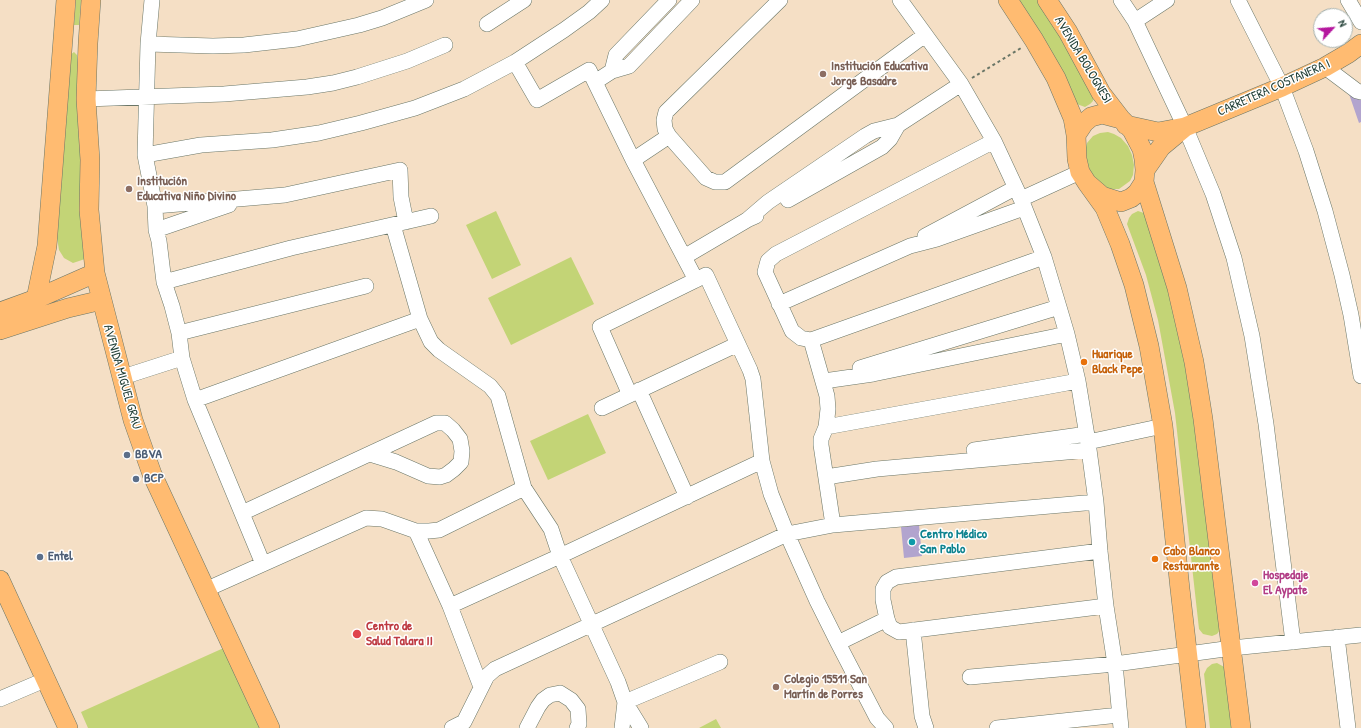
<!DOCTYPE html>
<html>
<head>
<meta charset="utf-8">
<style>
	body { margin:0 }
	#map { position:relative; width:1361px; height:728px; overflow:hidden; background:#f5dfc5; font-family:"Patrick Hand",sans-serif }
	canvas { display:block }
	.north { position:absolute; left:1313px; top:8px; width:40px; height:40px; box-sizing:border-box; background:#fff; border:1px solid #a5b1ae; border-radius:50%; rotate:64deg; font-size:11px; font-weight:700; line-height:16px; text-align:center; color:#1f3d34 }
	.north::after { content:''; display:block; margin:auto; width:14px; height:18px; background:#b5179e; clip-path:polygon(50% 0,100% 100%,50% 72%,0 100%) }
</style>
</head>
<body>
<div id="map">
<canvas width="1361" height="728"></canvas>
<div class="north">N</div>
</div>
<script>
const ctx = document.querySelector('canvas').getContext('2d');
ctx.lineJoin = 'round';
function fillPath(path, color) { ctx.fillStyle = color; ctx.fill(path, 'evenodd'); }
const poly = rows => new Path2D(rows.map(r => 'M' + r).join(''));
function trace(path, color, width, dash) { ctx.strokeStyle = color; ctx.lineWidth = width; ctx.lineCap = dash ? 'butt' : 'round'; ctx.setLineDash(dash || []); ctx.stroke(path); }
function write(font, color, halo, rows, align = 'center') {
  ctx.font = font + ' "Patrick Hand",sans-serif'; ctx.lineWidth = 3; ctx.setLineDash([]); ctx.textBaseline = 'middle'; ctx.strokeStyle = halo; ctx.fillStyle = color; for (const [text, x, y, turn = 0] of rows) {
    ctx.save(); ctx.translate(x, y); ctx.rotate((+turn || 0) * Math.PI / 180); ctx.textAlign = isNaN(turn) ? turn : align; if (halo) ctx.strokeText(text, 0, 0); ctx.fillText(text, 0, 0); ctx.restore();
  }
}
fillPath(poly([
	[76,0,81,0,79,25,74,25],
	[1015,0,1039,0,1094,94,1093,101,1090,104,1085,107,1074,103],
	[74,52,77,55,80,94,85,259,73,263,64,258,59,250,57,238,70,55],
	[1108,132,1114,134,1121,138,1128,146,1132,155,1134,165,1133,175,1130,181,1119,189,1104,189,1091,179,1085,151,1087,143,1093,136,1100,133],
	[496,211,521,265,492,279,466,225],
	[1138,211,1144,213,1149,216,1187,358,1220,630,1217,634,1212,636,1203,634,1199,629,1175,413,1167,369,1158,320,1146,275,1127,224,1129,218,1132,214],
	[571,257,594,304,511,345,488,298],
	[588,414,606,453,548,480,530,441],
	[237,642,260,728,88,728,81,712],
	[1217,663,1226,668,1234,728,1210,728,1204,674,1207,668,1212,664],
	[716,719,721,728,699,728]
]), '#c3d476');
fillPath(poly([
	[1361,89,1361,122,1359,123,1349,94],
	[919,525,922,556,904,558,901,527]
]), '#b2a4ce');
const minor = poly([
	[152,0,148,44,145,155,155,206,156,230,159,241,164,282,172,306,179,333,182,358,195,400,263,564],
	[780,0,666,112,664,120,665,129,669,136,706,178,715,182,725,182,925,35],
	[900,0,961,84,994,141,1021,199,1044,257,1059,307,1067,334,1078,381,1088,442,1096,502,1100,551,1106,606,1115,664,1121,728],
	[1121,0,1135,21,1185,127,1213,194,1234,258,1252,336,1266,424,1293,642],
	[1238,0,1282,87,1306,151,1325,211,1342,275,1351,315,1361,376],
	[1348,0,1361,22],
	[1135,21,1167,0],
	[487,24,524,0],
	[148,44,213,46,244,45,297,39,359,25,382,18,426,0],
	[515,62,537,100,589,70,633,160,696,280],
	[1325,67,1357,91,1361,92],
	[612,71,616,55,669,0],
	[595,82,612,71,629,66,692,0],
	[86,99,224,94,307,87,333,83,357,77,407,61,445,45],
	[994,141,776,254,768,261,765,272,792,331,801,338,811,340,1044,257],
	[145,155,201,145,272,140,319,133,361,123,415,108,464,89,515,62,564,30,589,12,602,0],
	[633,160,669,136],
	[1021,199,1080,172],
	[788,200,882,147,890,139,898,125],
	[155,206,285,195,400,170,401,197,406,222],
	[747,220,768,202,865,136,874,131,898,125,961,84],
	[393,225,420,319,431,342,439,350,490,386,498,396,524,488,551,529,560,556,618,682,625,702,641,728],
	[156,230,229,205],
	[925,236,1015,188],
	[684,257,747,220,756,216],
	[164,282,291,248,431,216],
	[779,304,910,246,937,239,1024,208],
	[179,333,366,286],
	[811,340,827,396,828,409,826,427,821,439,821,445,833,525],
	[860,368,1059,307],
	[123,377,182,358],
	[824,381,873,374,1067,334],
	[639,390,687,497],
	[630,395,600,327,706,275,750,370,753,379,762,461,771,494,787,534,817,601,838,643,877,718,886,728],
	[195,400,420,319],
	[602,408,738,344],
	[826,427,1078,381],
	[1088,442,1163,426],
	[974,450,1087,434],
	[826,477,877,469,1089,450],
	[242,513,436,423,445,423,453,430,460,439,462,451,461,462,454,469,446,475,440,477,428,476,396,462,370,454],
	[416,531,450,606,481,687],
	[1100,551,896,577,887,582,883,589,883,600,887,619,890,627,899,632,1106,606],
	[205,590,366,518,382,519,416,531,429,531,439,530,524,488],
	[450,606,560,556,762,461],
	[913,630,922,716,926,728],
	[1337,637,1348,728],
	[838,643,887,619],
	[970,677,1115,664,1232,648,1361,635],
	[0,699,47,679],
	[452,728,464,722,487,676,495,669,787,534,833,525,1096,502],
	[527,728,538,707,543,700,550,695,560,693,571,700,578,709,579,724,577,728],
	[622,728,625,702,720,662],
	[997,728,1119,715]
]);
const major = poly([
	[91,0,88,43,86,99,90,160,89,210,95,273,133,420,152,474,270,728],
	[1008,0,1034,40,1056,78,1073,118,1076,135],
	[1047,0,1068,32,1101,93,1121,119],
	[1102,114,1121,119,1132,130,1142,149,1144,159,1145,170,1144,182,1137,193,1131,198,1121,202,1102,196,1087,183,1080,172,1077,159,1076,135,1084,123,1091,117,1102,114],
	[1126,125,1158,132,1185,127,1282,87,1325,67,1349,53,1361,44],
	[1145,170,1161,147,1184,128],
	[1144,182,1177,288,1194,362,1203,419,1241,728],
	[1087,183,1105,208,1120,244,1134,285,1149,346,1163,426,1180,589,1196,728],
	[36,299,47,246,66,0],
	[0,312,36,299,95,273],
	[0,330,68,308,102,300],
	[0,580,68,728]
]);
trace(minor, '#6a7667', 16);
trace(major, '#6a7667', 20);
trace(poly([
	[972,78,1021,48]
]), '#6a7667', 2, [3, 3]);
trace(minor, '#fff', 15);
trace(major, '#ffbb71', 19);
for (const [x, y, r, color] of [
	[823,74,4,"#8d6e63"],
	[129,189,4,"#8d6e63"],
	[1084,362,4,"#e8710a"],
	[127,455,4,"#5c6f8a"],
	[136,479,4,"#5c6f8a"],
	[912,542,4,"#0f9aa8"],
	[40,557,4,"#5c6f8a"],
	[1155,559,4,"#e8710a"],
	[1255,583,4,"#d1479c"],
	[357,634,5,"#e0444e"],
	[776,687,4,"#8d6e63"]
]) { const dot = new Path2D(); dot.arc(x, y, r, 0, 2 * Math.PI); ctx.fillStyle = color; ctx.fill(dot); trace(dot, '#fff', 1.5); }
write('13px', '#1f3d34', '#fff', [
	["AVENIDA BOLOGNESI",1083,60,59],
	["CARRETERA COSTANERA I",1274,88,-24],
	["AVENIDA MIGUEL GRAU",122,377,74]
]);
write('bold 13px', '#785e54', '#fff', [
	["Institución Educativa",831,67],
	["Jorge Basadre",831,82],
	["Institución",137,182],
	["Educativa Niño Divino",137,197],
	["Colegio 15511 San",784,680],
	["Martín de Porres",784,695]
], 'left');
write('bold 13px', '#c56008', '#fff', [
	["Huarique",1092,355],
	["Black Pepe",1092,370],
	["Cabo Blanco",1163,552],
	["Restaurante",1163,567]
], 'left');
write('bold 13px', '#4e5e75', '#fff', [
	["BBVA",135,455],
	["BCP",144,479],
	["Entel",48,557]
], 'left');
write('bold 13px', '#0d838f', '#fff', [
	["Centro Médico",920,535],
	["San Pablo",920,550]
], 'left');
write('bold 13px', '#b23c85', '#fff', [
	["Hospedaje",1263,576],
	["El Aypate",1263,591]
], 'left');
write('bold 13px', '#be3a42', '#fff', [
	["Centro de",366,627],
	["Salud Talara II",366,642]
], 'left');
</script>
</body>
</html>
